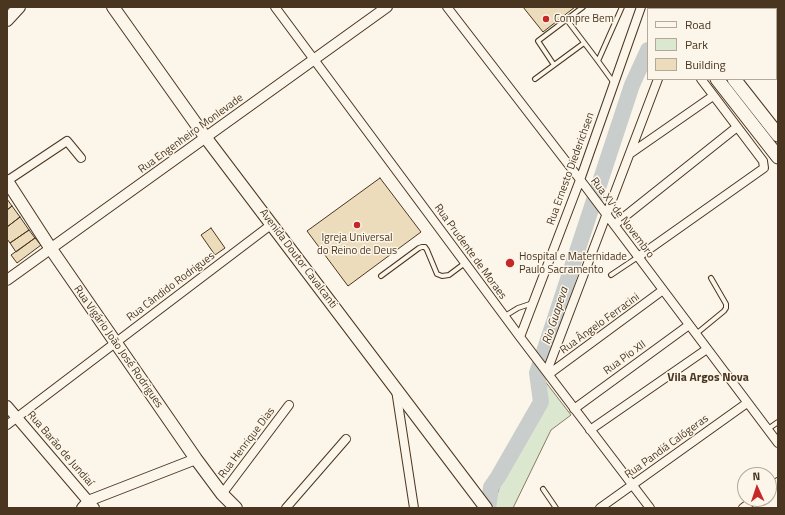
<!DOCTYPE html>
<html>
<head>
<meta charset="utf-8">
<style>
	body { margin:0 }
	#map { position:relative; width:785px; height:515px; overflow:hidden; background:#fbf6e9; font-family:"Titillium Web",sans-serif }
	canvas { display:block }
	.frame { position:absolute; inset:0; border:8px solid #4a3520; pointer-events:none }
	.legend { position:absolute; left:647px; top:8px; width:130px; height:72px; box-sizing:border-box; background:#fbf6e9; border:1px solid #b4a999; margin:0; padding:5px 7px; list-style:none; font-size:12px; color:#4a3520 }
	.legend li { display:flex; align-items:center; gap:8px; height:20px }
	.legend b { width:20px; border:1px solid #b4a999 }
	.north { position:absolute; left:737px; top:467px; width:40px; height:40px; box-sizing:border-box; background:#fbf6e9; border:1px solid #b4a999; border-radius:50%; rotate:357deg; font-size:11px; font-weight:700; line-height:16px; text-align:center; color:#4a3520 }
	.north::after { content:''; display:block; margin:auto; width:14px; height:18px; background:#c62828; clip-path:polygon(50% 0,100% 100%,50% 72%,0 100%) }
</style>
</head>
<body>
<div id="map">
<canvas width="785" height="515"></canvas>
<div class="frame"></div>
<ul class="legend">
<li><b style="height:5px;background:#fbf6e9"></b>Road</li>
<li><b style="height:11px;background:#dce7d0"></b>Park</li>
<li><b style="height:11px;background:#ecdcbc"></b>Building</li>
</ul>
<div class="north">N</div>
</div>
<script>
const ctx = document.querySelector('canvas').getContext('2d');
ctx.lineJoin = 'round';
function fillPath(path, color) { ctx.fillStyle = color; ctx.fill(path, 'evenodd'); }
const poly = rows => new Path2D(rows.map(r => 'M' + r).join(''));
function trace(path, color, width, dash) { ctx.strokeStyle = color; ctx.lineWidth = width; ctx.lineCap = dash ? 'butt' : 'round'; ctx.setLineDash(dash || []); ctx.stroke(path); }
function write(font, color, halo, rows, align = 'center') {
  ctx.font = font + ' "Titillium Web",sans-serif'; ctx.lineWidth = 3; ctx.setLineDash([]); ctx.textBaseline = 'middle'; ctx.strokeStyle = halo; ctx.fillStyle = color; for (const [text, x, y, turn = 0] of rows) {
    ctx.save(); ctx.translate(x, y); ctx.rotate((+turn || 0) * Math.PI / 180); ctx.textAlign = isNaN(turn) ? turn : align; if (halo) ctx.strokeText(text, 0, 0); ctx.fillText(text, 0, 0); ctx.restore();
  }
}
const green = poly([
	[541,376,571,415,551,430,513,508,493,508,501,482,532,430,546,400,541,376]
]);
fillPath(green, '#dce7d0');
trace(green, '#887966', 1);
trace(poly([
	[488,508,491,487,498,477,541,402,537,373,632,85,648,50]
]), '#c9cecd', 16);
const building = poly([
	[523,7,575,7,543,32,523,7],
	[380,178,421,232,348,286,307,231,380,178],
	[7,199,12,206,7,210,7,199],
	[12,206,20,217,7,227,7,210,12,206],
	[20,217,29,230,10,243,7,239,7,227,20,217],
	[211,228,225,248,215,255,201,235,211,228],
	[29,230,35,238,16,252,10,243,29,230],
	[35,238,41,245,17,263,11,255,35,238]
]);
fillPath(building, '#ecdcbc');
trace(building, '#4a3520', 1);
const service = poly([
	[567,20,598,61,614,83],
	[598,61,622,7],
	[554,65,538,41,583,7],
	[535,79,584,43],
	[611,275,638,257],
	[381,276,419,248,422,247,425,247,427,250,437,274,442,276,449,275,465,263],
	[505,316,518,308,533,303],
	[696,334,724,311,726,308,726,304,711,278],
	[768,429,778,422],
	[543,489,556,508]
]);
const minor = poly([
	[275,7,520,337,650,508],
	[447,7,585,186,778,443],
	[631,153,713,96],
	[7,181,67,141,81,158],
	[614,225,737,127],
	[638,257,764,168,763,161,701,79],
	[520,337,580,180,641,7],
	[547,371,658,79],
	[549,374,663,290],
	[396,390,414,508],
	[574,409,689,325],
	[7,425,272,224],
	[590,430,707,349],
	[769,489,778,482],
	[222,494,289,405],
	[286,508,346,439],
	[600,508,747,403],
	[743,508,755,499]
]);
const tertiary = poly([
	[7,280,387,7],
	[7,406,94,508],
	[82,508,88,501,196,459]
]);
const secondary = poly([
	[113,7,206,138,486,508],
	[7,20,19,7],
	[7,181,51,249,196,459,222,494,236,508]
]);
const primary = poly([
	[660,7,661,9],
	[679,7,681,9],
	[717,79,778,157],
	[734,79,778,135]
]);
trace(service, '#4a3520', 6);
trace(minor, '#4a3520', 10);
trace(tertiary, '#4a3520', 12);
trace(secondary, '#4a3520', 14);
trace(primary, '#4a3520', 15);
trace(service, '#fbf6e9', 4);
trace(minor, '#fbf6e9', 8);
trace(tertiary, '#fbf6e9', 10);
trace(secondary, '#fbf6e9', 12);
trace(primary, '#fbf6e9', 13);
const rail = poly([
	[766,7,767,9],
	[776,7,778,9],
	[776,22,778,25]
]);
trace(rail, '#4a3520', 4);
trace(rail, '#fbf6e9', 2.5, [8]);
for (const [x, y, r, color] of [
	[546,19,4,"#c62828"],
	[357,225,4,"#c62828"],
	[510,263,5,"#c62828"]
]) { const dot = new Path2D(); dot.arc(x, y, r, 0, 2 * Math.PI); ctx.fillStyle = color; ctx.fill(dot); trace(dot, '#fbf6e9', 1.5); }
write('11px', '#4a3520', '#fbf6e9', [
	["Compre Bem",554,19],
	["Igreja Universal",357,238,"center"],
	["do Reino de Deus",357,251,"center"],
	["Hospital e Maternidade",519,257],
	["Paulo Sacramento",519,270]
], 'left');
write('11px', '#4a3520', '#fbf6e9', [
	["Rua Engenheiro Monlevade",191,134,-36],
	["Rua Ernesto Diederichsen",571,169,-70],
	["Rua XV de Novembro",622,218,53],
	["Rua Prudente de Moraes",470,252,54],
	["Avenida Doutor Cavalcanti",298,259,53],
	["Rua Cândido Rodrigues",171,287,-37],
	["Rua Ângelo Ferracini",600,324,-36],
	["Rua Vigário João José Rodrigues",118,347,55],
	["Rua Pio XII",625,358,-36],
	["Rua Henrique Dias",247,443,-53],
	["Rua Pandiá Calógeras",667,447,-36],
	["Rua Barão de Jundiaí",60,449,49]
]);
write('italic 12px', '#4a3520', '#fbf6e9', [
	["Rio Guapeva",556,316,-72]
]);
write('bold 12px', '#4a3520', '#fbf6e9', [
	["Vila Argos Nova",708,378]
]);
</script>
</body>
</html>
